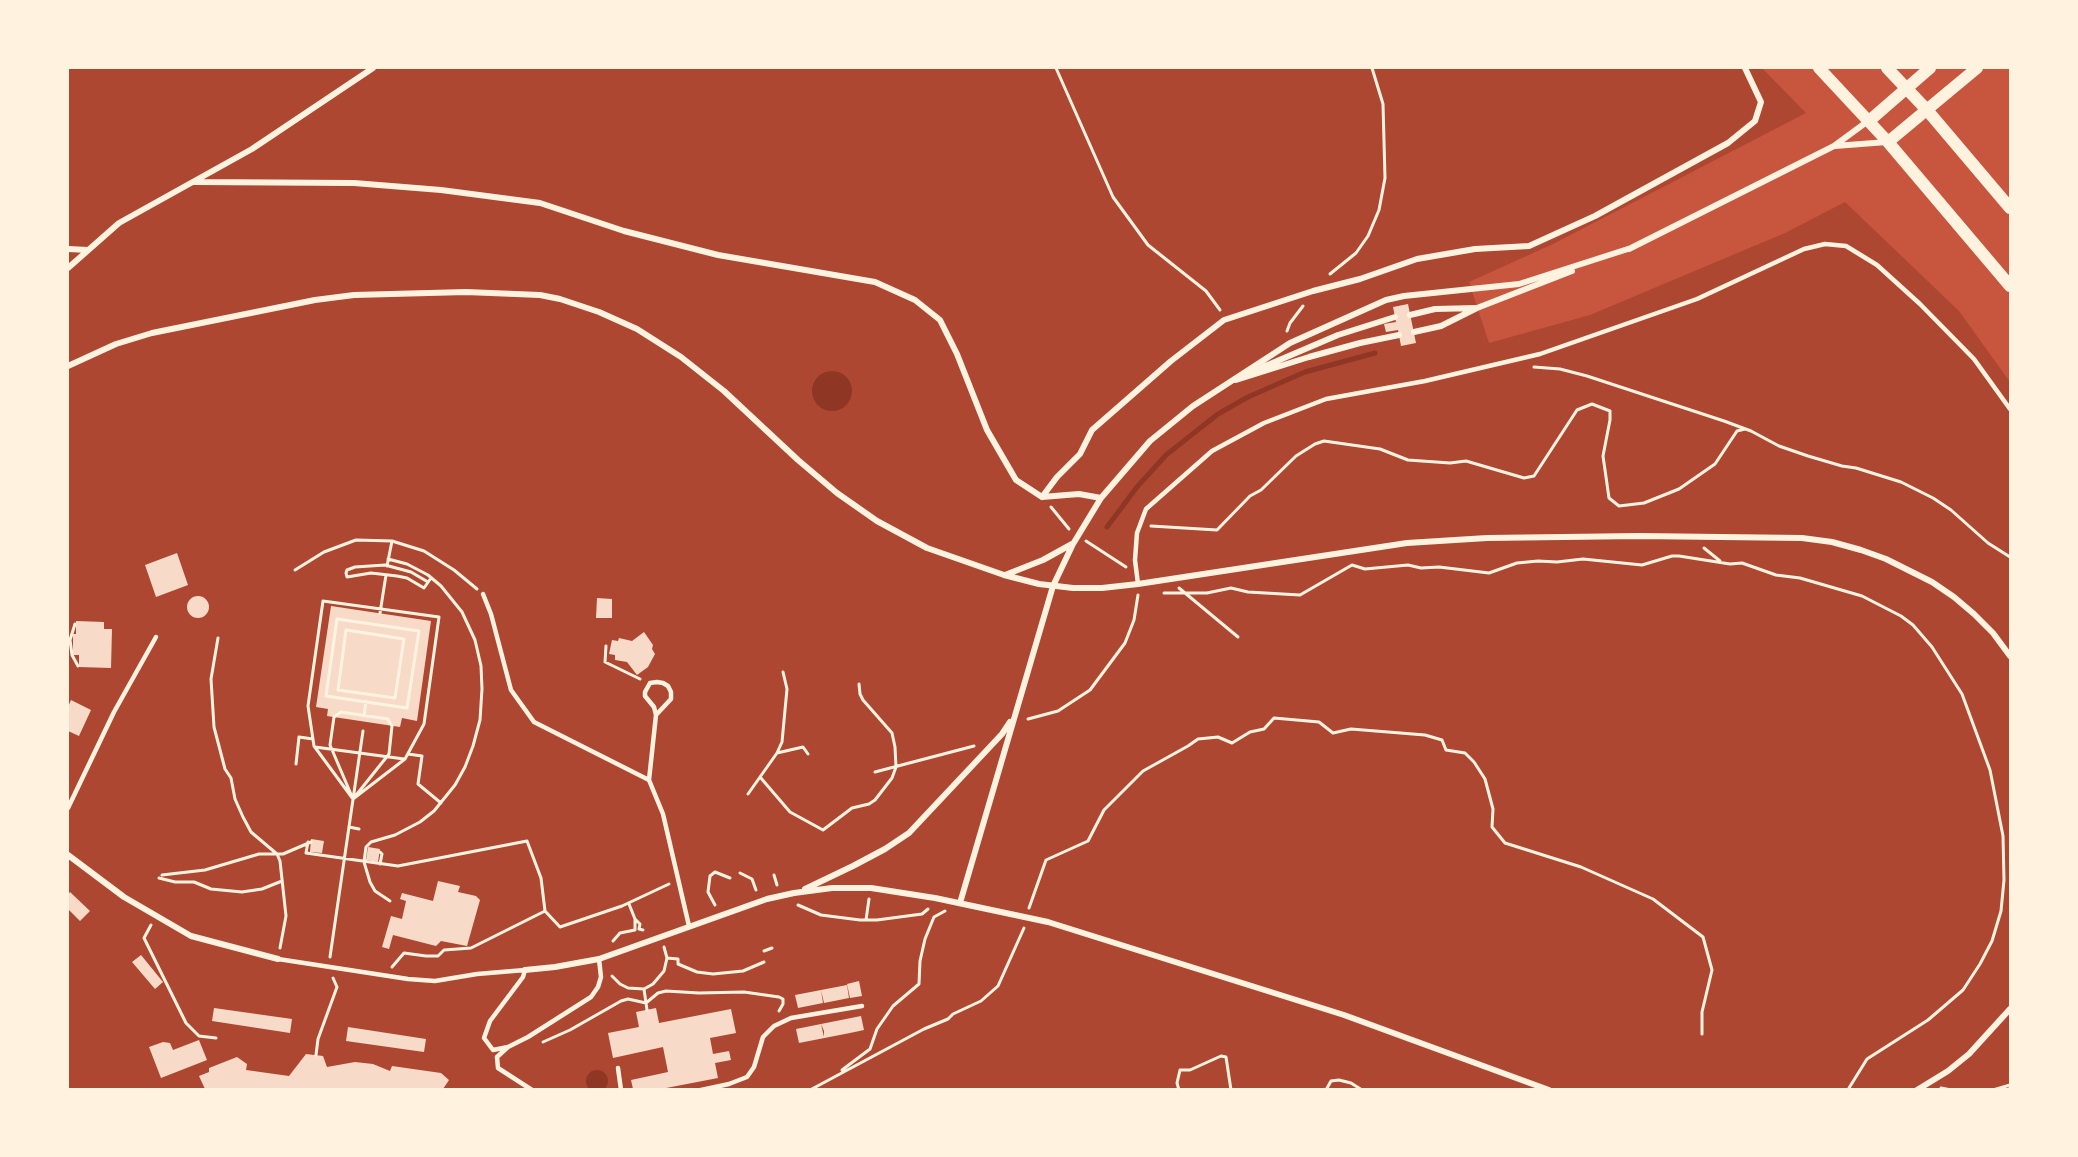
<!DOCTYPE html>
<html>
<head>
<meta charset="utf-8">
<style>
	body { margin:0 }
	#map { position:relative; width:2078px; height:1157px; overflow:hidden; background:#c8553d; font-family:"Exo 2",sans-serif }
	canvas { display:block }
	.frame { position:absolute; inset:0; border:69px solid #fff3e0; pointer-events:none }
</style>
</head>
<body>
<div id="map">
<canvas width="2078" height="1157"></canvas>
<div class="frame"></div>
</div>
<script>
const ctx = document.querySelector('canvas').getContext('2d');
ctx.lineJoin = 'round';
function fillPath(path, color) { ctx.fillStyle = color; ctx.fill(path, 'evenodd'); }
const poly = rows => new Path2D(rows.map(r => 'M' + r).join(''));
function trace(path, color, width, dash) { ctx.strokeStyle = color; ctx.lineWidth = width; ctx.lineCap = dash ? 'butt' : 'round'; ctx.setLineDash(dash || []); ctx.stroke(path); }
fillPath(poly([
	[68,68,1762,68,1806,113,1553,244,1469,282,1489,343,1590,315,1785,233,1845,202,1959,311,2010,382,2010,1089,68,1089]
]), '#ae4732');
fillPath(poly([
	'812 391a20 20 0 1 1 40 0a20 20 0 1 1-40 0Z',
	'586 1081a11 11 0 1 1 22 0a11 11 0 1 1-22 0Z'
]), '#8f3625');
trace(poly([
	[1107,527,1137,487,1166,455,1218,414,1248,397,1305,372,1375,353]
]), '#8f3625', 5);
fillPath(poly([
	[1408,304,1416,343,1401,346,1398,330,1386,332,1384,324,1396,322,1393,307],
	[177,553,188,585,156,597,145,565],
	'187 607a11 11 0 1 1 22 0a11 11 0 1 1-22 0Z',
	[597,598,612,599,612,618,596,618],
	[331,606,431,621,417,721,402,718,400,727,327,716,328,709,316,707],
	[76,621,104,622,104,629,112,629,111,668,79,667,79,655,73,655,73,634,76,634],
	[644,632,653,645,652,649,655,654,648,667,637,675,627,662,615,660,615,655,609,654,612,640,618,641,619,638,632,641],
	[71,700,91,710,79,736,68,731,68,707],
	[311,839,324,841,322,853,310,852],
	[368,847,380,849,378,862,366,860],
	[438,881,460,886,458,892,476,896,480,900,467,946,441,941,436,946,393,935,389,949,382,947,391,916,402,919,406,901,400,899,402,893,433,901],
	[70,892,90,911,80,921,68,909,68,895],
	[141,955,163,982,155,989,132,962],
	[859,981,862,996,850,998,847,984],
	[847,985,849,998,824,1003,821,990],
	[821,990,823,1003,798,1008,795,995],
	[214,1008,292,1019,290,1033,212,1021],
	[656,1008,659,1023,731,1009,736,1033,710,1038,713,1054,729,1051,731,1060,715,1063,718,1078,661,1089,633,1089,631,1080,668,1072,663,1047,613,1058,608,1033,639,1027,636,1012],
	[861,1016,864,1030,850,1033,846,1019],
	[846,1019,850,1033,799,1043,796,1029,821,1024,824,1037,824,1031,821,1024],
	[348,1027,426,1039,424,1052,346,1041],
	[199,1040,207,1060,161,1078,149,1047,163,1042,170,1043,173,1050],
	[306,1054,323,1056,327,1067,355,1062,373,1064,390,1071,392,1066,441,1073,449,1080,443,1089,205,1089,199,1076,209,1072,209,1068,237,1057,247,1064,246,1070,289,1076]
]), '#f7dbc8');
trace(poly([
	[1056,68,1113,197,1148,245,1206,291,1220,310],
	[1330,274,1356,253,1368,236,1379,210,1385,178,1383,104,1372,68],
	[1287,331,1290,323,1303,306],
	[1534,367,1560,369,1587,376,1724,421,1751,431,1779,446,1808,456,1842,466,1856,468,1901,482,1933,498,1951,510,1988,543,2010,557],
	[1051,507,1069,529],
	[1151,526,1217,530,1250,496,1261,490,1296,456,1315,444,1324,441,1380,449,1408,460,1450,463,1466,461,1524,478,1534,476,1577,410,1592,404,1610,411,1610,420,1603,456,1609,498,1619,506,1644,503,1679,489,1715,464,1737,431,1745,429],
	[1086,541,1126,567],
	[1704,548,1720,561],
	[388,559,407,564,428,575,441,586,462,612,475,640,481,666,482,689,480,720,473,746,465,767,455,785,434,811,420,822,395,835,371,842,366,847,364,862,370,882,375,891,390,901],
	[387,566,392,541],
	[295,570,324,552,356,540,392,541,424,551,454,570,477,589],
	[428,582,411,572,385,565,355,567,347,570,346,573,347,577,371,573,397,576,407,578,424,588,431,578],
	[1179,588,1238,637],
	[1164,593,1207,593,1231,588,1248,592,1300,595,1352,565,1365,569,1408,565,1421,568,1439,567,1489,573,1517,563,1538,561,1557,562,1583,559,1642,565,1672,556,1679,556,1730,564,1742,563,1776,575,1800,578,1862,596,1901,616,1913,625,1932,647,1962,694,1990,770,2003,836,2004,880,2001,911,1992,941,1980,964,1963,990,1928,1020,1867,1059,1849,1088],
	[323,601,439,617,424,724,405,759,353,799,314,746,308,706,323,601],
	[380,613,386,575],
	[337,619,419,631,407,708,326,696,337,619],
	[75,624,70,640,72,655,78,666],
	[346,630,404,639,395,698,338,690,346,630],
	[218,638,211,679,214,727,225,769,231,778,235,799,243,817,251,832,277,854,280,861,286,916,280,948],
	[606,646,605,662,640,679],
	[341,712,388,719,392,726,389,754,353,799,330,745,334,717,341,712],
	[364,716,366,701],
	[1028,719,1058,711,1090,690,1125,643,1134,620,1138,595],
	[315,747,404,759],
	[777,753,803,747,808,754],
	[408,754,422,756,418,784,441,803],
	[296,764,299,737,313,739],
	[875,772,974,746],
	[760,777,790,812,823,830,852,808,869,804,875,800,892,778,896,767,895,747,892,733,863,700,860,694,859,684],
	[748,794,777,753,782,742,787,689,783,672],
	[349,827,359,829],
	[308,842,306,853,398,866,527,841,541,878,545,911],
	[380,852,382,854,380,864],
	[740,873,752,879,756,890],
	[162,875,205,870,259,854,283,854,311,842],
	[774,875,777,885],
	[159,878,175,882,194,882,211,889,242,892,262,889,282,881],
	[715,905,708,892,710,876,715,872,730,878],
	[798,905,821,915,860,920,877,920,922,914,928,909],
	[1029,908,1046,860,1088,841,1104,810,1143,771,1188,746,1198,739,1218,737,1232,743,1250,732,1264,729,1274,718,1319,722,1333,733,1351,729,1425,735,1442,740,1446,750,1465,753,1474,762,1485,779,1493,809,1492,827,1505,843,1581,867,1653,899,1703,937,1712,970,1702,1012,1702,1034],
	[635,919,640,924,639,929,643,930],
	[866,920,869,899],
	[151,925,144,938,186,1023,199,1036,216,1038],
	[613,941,620,933,635,930,635,919,629,904],
	[764,951,772,948],
	[330,957,363,731],
	[667,958,678,959,678,964,697,972,713,974,743,971,764,962],
	[392,967,404,953,426,956,438,956,444,950,471,948,545,911,560,927,622,906,669,884],
	[612,976,620,984,628,988,644,989,653,984,664,971,667,958,664,947],
	[644,989,647,1010],
	[543,1042,570,1030,621,1001,628,999,646,1003,658,993,666,991,699,993,744,992,779,997,783,999,783,1004,779,1011],
	[316,1055,318,1039,337,987,333,978],
	[842,1070,870,1049,877,1029,893,1006,919,984,920,961,925,939,934,917,945,911],
	[1941,1088,1951,1090],
	[810,1090,924,1029,948,1019,953,1014,981,1001,998,986,1024,928],
	[1179,1090,1177,1083,1180,1070,1190,1070,1221,1056,1226,1057,1231,1090],
	[1326,1090,1331,1081,1339,1080,1351,1083,1362,1090],
	[1993,1090,2010,1085],
	[2009,1090,2010,1088]
]), '#fff3e0', 3);
trace(poly([
	[1138,584,1135,560,1137,533,1146,509,1212,451,1264,423,1326,399,1425,381,1540,354,1697,299,1804,249,1825,244,1846,246,1877,265,1920,304,1974,359,2010,409],
	[483,594,491,614,511,690,534,722,649,780],
	[656,715,671,699,671,692,668,686,663,683,657,682,650,683,645,692,645,696,654,707,656,715,649,780,663,814,689,926],
	[68,808,114,712,156,637],
	[278,959,408,979,435,981,477,974,525,970,523,977,490,1021,484,1038,493,1050,508,1047],
	[618,1068,621,1090],
	[532,1090,498,1068,497,1057,508,1047,528,1037,591,997,598,987,601,977,599,959],
	[701,1090,729,1084,747,1077,754,1067,763,1037,774,1026,791,1018,862,1006]
]), '#fff3e0', 4.5);
trace(poly([
	[1835,146,1887,142],
	[195,182,354,183,441,190,540,203,624,231,718,255,875,282,915,300,940,320,957,354,987,430,1016,480,1042,497,1079,494,1101,498],
	[68,249,88,250],
	[1629,249,1834,146,1868,121],
	[68,268,119,223,252,149,373,68],
	[1410,315,1435,309,1476,308],
	[1414,332,1441,326,1477,308,1572,271],
	[68,366,116,344,152,333,315,300,354,295,466,292,540,295,560,299,599,312,637,329,681,357,724,391,798,460,837,493,877,521,927,548,1004,575,1039,584,1073,588,1102,588,1138,584,1407,543,1487,538,1639,536,1802,538,1832,542,1861,550,1886,559,1932,582,1954,597,1974,614,1993,633,2010,656],
	[1249,373,1338,335,1395,317],
	[1236,380,1309,357,1360,343,1399,335],
	[1042,497,1057,477,1080,454,1092,430,1171,361,1224,320,1313,291,1360,279,1417,259,1475,249,1529,246,1595,216,1728,143,1755,121,1761,102,1745,68],
	[1005,575,1043,560,1072,544],
	[68,855,124,897,191,936,278,959],
	[805,889,853,866,885,849,909,833,1002,734,1010,722],
	[960,903,1053,586,1073,544,1101,498,1150,441,1193,406,1290,343,1386,300,1404,296,1519,284,1631,248],
	[525,970,555,967,599,959,767,899,794,893,832,888,871,888,935,898,1048,922,1344,1015,1549,1090],
	[1917,1090,1948,1071,1969,1054,2010,1009]
]), '#fff3e0', 6);
trace(poly([
	[1819,68,1888,142,2010,286],
	[1887,68,1927,110,2010,208],
	[1869,121,1930,68],
	[1888,142,1977,68]
]), '#fff3e0', 12);
</script>
</body>
</html>
